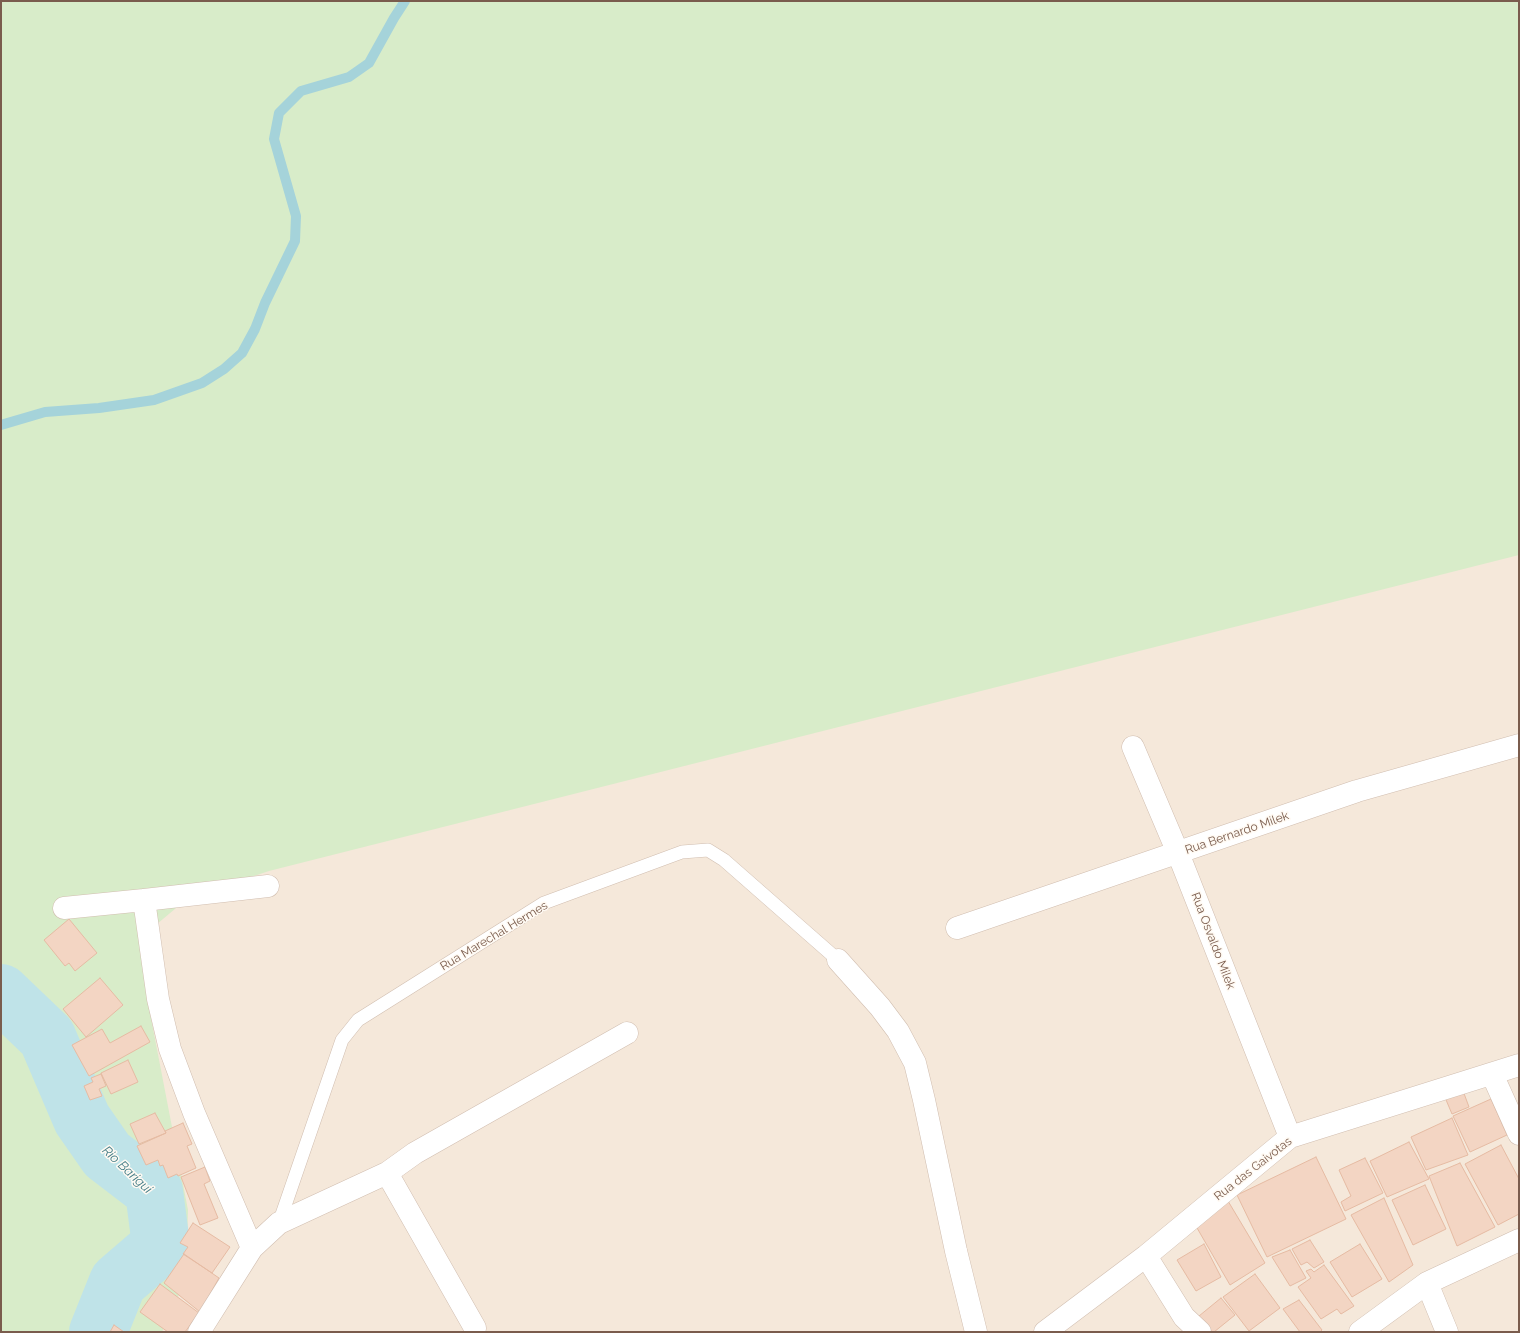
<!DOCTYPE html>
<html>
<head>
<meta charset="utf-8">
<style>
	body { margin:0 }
	#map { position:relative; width:1520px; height:1333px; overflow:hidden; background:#fdf6ec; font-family:Raleway,sans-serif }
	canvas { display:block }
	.frame { position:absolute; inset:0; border:2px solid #7a5c4d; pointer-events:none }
</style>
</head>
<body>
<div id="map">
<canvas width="1520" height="1333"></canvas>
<div class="frame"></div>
</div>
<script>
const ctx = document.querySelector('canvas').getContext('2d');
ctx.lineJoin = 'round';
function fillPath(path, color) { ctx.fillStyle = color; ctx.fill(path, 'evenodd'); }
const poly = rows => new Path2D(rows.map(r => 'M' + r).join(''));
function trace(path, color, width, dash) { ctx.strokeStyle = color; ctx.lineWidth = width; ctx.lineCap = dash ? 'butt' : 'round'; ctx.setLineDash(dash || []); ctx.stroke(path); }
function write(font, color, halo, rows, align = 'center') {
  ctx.font = font + ' Raleway,sans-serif'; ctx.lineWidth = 3; ctx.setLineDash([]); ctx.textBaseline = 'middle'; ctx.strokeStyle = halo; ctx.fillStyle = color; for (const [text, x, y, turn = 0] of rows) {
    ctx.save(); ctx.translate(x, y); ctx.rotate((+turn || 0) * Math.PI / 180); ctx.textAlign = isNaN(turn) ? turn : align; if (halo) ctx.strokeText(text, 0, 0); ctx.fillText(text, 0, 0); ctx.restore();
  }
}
fillPath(poly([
	[1519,296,1519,1332,1,1332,1,1040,30,938]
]), '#f5e8da');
fillPath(poly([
	[1,1,1519,1,1519,555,269,871,188,898,157,924,145,987,188,1210,186,1279,162,1332,1,1332]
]), '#d8ecc9');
trace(poly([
	[1,425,45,412,99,408,154,400,202,383,224,369,242,353,255,329,265,303,295,241,296,216,274,139,279,113,301,91,349,77,369,63,394,18,405,1]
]), '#a5d3da', 10);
trace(poly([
	[1,993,47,1037,82,1119,107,1155,154,1191,161,1245,118,1282,98,1332]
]), '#bfe3e8', 58);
const building = poly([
	[69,919,97,953,75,971,69,963,65,966,44,940,69,919],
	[100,978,123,1005,86,1037,63,1009,100,978],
	[141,1026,150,1042,89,1076,72,1045,102,1029,110,1043,141,1026],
	[128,1060,138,1082,111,1094,101,1073,128,1060],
	[101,1074,106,1086,99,1089,102,1096,90,1100,84,1086,93,1082,91,1078,101,1074],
	[1462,1088,1469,1107,1452,1114,1444,1095,1462,1088],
	[1491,1099,1507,1135,1470,1152,1453,1116,1491,1099],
	[155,1113,166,1133,139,1144,130,1124,155,1113],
	[1452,1118,1468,1155,1426,1170,1411,1137,1452,1118],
	[183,1123,192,1144,187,1146,196,1168,178,1176,177,1174,168,1178,163,1165,160,1166,158,1160,146,1165,137,1146,166,1133,165,1131,183,1123],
	[1409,1142,1429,1179,1387,1197,1370,1161,1409,1142],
	[1501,1145,1519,1179,1519,1214,1498,1225,1465,1164,1501,1145],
	[1316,1157,1346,1219,1267,1257,1237,1195,1316,1157],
	[1365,1158,1383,1193,1345,1211,1341,1202,1351,1196,1339,1170,1365,1158],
	[1460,1163,1495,1227,1457,1246,1429,1176,1460,1163],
	[205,1167,210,1181,204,1184,218,1218,200,1225,181,1177,205,1167],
	[1425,1185,1446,1229,1413,1245,1392,1200,1425,1185],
	[1384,1198,1413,1265,1389,1282,1351,1215,1384,1198],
	[1228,1201,1265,1263,1230,1285,1193,1221,1228,1201],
	[193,1223,230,1247,212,1273,183,1254,188,1247,180,1243,193,1223],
	[1310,1240,1324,1262,1314,1268,1307,1262,1301,1265,1292,1249,1310,1240],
	[1204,1244,1221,1277,1196,1291,1177,1260,1204,1244],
	[1360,1244,1382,1279,1352,1297,1330,1262,1360,1244],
	[1290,1250,1306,1278,1290,1286,1272,1257,1290,1250],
	[184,1254,219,1278,200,1312,164,1283,184,1254],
	[1324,1265,1354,1306,1341,1314,1337,1309,1321,1319,1298,1287,1311,1278,1306,1271,1311,1269,1314,1272,1324,1265],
	[1255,1274,1280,1308,1249,1331,1223,1297,1255,1274],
	[160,1284,199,1313,185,1332,168,1332,140,1312,160,1284],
	[1221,1298,1235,1315,1214,1332,1212,1332,1199,1316,1221,1298],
	[1299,1300,1322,1330,1320,1332,1300,1332,1283,1309,1299,1300],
	[114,1325,124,1332,110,1332,114,1325]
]);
fillPath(building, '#f3d5c3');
trace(building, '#e6bba3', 1);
const service = poly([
	[279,1223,342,1040,358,1020,544,903,682,852,708,850,724,860,838,960]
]);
const minor = poly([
	[1133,747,1178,853,1290,1137],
	[144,900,158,999,170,1049,194,1113,252,1248],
	[64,908,144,900,268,886],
	[957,928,1357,791,1519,745],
	[838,960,880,1007,898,1031,915,1063,924,1100,956,1251,976,1332],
	[1492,1074,1519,1134],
	[387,1173,475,1328],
	[1146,1256,1184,1317,1200,1332],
	[1427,1283,1447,1332],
	[199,1332,252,1248,279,1223,387,1173,415,1153,627,1033],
	[1045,1332,1146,1256,1290,1137,1519,1065],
	[1360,1332,1427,1283,1519,1240]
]);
trace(service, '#d1beb0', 14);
trace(minor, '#d1beb0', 23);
trace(service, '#fff', 13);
trace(minor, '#fff', 22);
write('12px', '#7a5c4d', '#fffaf3', [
	["Rua Bernardo Milek",1237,833,-19],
	["Rua Marechal Hermes",494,936,-31],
	["Rua Osvaldo Milek",1213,941,69],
	["Rua das Gaivotas",1253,1169,-38]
]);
write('italic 13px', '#437c86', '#fffaf3', [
	["Rio Barigui",127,1170,43]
]);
</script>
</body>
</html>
